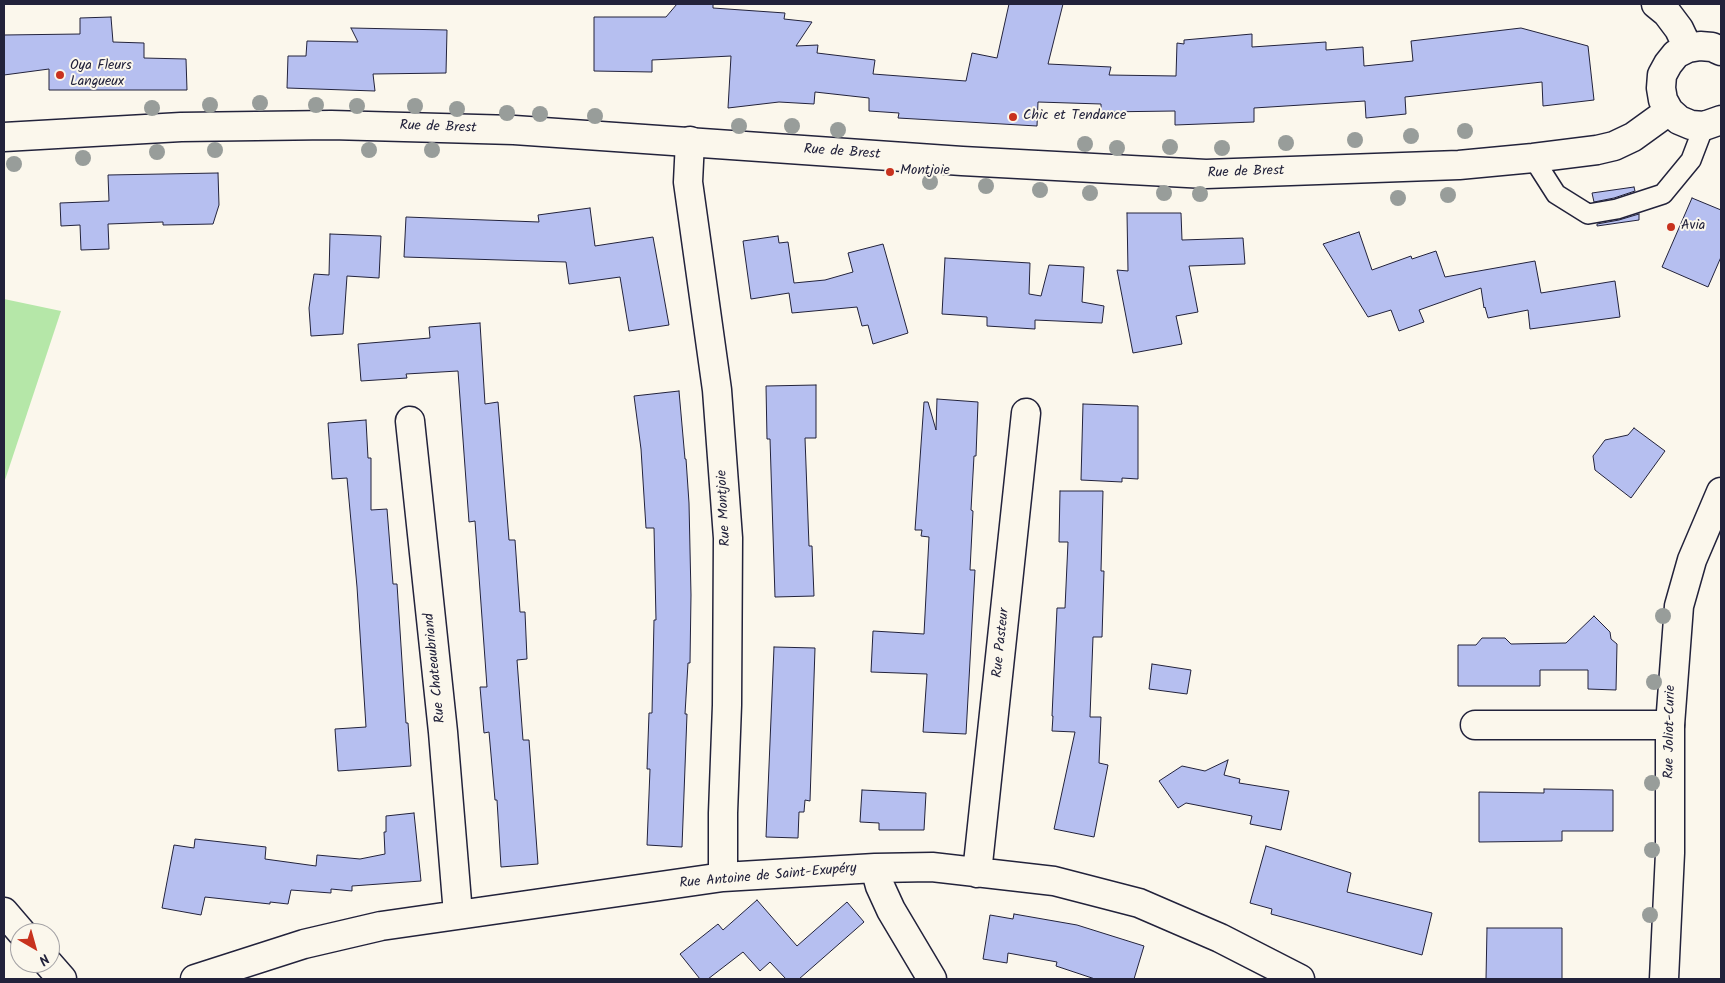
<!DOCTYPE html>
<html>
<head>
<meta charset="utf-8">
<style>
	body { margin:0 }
	#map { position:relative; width:1725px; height:983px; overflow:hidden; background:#fbf7ec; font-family:Kalam,sans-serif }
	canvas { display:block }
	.frame { position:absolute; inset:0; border:5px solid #22223b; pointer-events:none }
	.north { position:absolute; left:10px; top:923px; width:50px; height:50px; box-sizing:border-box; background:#fbf7ec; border:1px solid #a4a2a5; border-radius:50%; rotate:142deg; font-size:14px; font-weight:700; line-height:20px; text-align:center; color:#22223b }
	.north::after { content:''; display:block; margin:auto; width:18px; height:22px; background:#c8321e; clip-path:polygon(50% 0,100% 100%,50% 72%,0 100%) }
</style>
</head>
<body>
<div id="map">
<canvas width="1725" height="983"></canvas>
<div class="frame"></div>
<div class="north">N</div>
</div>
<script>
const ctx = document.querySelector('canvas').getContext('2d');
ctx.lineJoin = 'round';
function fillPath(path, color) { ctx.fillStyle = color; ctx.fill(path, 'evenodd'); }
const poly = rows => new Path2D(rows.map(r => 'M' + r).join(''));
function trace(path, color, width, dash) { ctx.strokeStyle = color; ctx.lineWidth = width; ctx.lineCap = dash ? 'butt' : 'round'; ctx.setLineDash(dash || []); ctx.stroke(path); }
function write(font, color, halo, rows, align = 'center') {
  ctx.font = font + ' Kalam,sans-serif'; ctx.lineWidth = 4; ctx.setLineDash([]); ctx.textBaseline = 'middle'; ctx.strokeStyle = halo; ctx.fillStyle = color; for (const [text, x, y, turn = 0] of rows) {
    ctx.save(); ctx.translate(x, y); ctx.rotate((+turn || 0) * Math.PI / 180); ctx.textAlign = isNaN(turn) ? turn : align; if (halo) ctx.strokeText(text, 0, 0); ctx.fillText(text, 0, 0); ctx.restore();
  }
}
fillPath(poly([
	[4,299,61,311,4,483]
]), '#b5e7a8');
const building = poly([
	[677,4,713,4,713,8,785,13,784,19,812,22,796,46,818,45,817,53,875,60,873,74,966,81,972,53,997,58,1009,4,1063,4,1048,64,1111,67,1109,75,1176,76,1177,43,1184,44,1184,40,1252,34,1252,47,1326,42,1326,50,1363,47,1364,66,1413,61,1411,41,1521,28,1588,46,1594,100,1543,106,1542,82,1405,97,1406,114,1366,118,1365,101,1254,108,1254,122,1175,125,1175,111,1101,112,1101,104,1038,102,1037,126,898,118,899,113,869,111,869,98,815,92,814,104,779,102,728,108,731,56,652,60,652,72,594,71,594,17,666,17,677,4],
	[111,17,113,42,144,43,144,58,186,59,187,90,49,90,49,69,4,75,4,35,80,34,80,18,111,17],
	[351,28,447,30,446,73,373,74,375,91,287,88,288,56,306,56,307,41,358,42,351,28],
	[218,173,219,205,213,224,163,225,163,222,108,224,109,249,81,250,80,225,61,226,60,203,109,201,108,175,218,173],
	[1634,187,1635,191,1614,198,1594,202,1592,193,1634,187],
	[1692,198,1721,210,1721,257,1708,287,1662,267,1692,198],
	[590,208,595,246,653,237,669,325,629,331,620,277,569,284,566,262,404,257,406,217,539,222,538,215,590,208],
	[1127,213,1181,213,1182,240,1243,238,1245,264,1189,266,1198,312,1176,316,1182,344,1133,353,1117,270,1128,271,1127,213],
	[1639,214,1639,220,1597,226,1597,224,1619,220,1639,214],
	[1359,232,1372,270,1411,256,1412,259,1436,251,1445,277,1535,261,1541,293,1615,281,1620,317,1530,329,1528,310,1488,318,1485,307,1484,308,1481,288,1419,310,1424,322,1399,331,1391,310,1368,317,1323,244,1359,232],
	[330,234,381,236,379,278,347,276,343,334,311,336,309,308,314,274,329,275,330,234],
	[778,236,779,243,788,242,794,283,825,280,853,272,848,253,883,244,908,333,873,344,868,325,862,326,857,307,792,313,789,293,751,299,743,241,778,236],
	[945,258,1030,263,1029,294,1041,296,1049,265,1084,267,1082,302,1104,306,1102,323,1035,320,1035,329,987,326,987,317,942,314,945,258],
	[480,323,485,404,498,402,509,540,515,540,520,612,525,612,527,659,517,660,523,740,529,740,538,864,501,867,497,800,495,800,489,732,484,733,480,687,487,687,475,521,469,522,458,371,406,374,407,378,361,381,358,344,430,338,429,327,480,323],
	[816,385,816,438,805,438,809,546,812,546,814,596,775,597,770,439,767,439,766,386,816,385],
	[679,391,685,459,686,459,689,503,691,595,690,663,688,663,685,714,687,714,682,847,647,845,650,769,647,769,649,713,652,713,654,620,656,620,654,528,646,528,641,449,634,396,679,391],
	[937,399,978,402,976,456,974,456,971,510,973,511,970,570,975,570,966,734,923,732,927,674,871,672,873,631,924,634,929,537,921,536,922,530,915,530,924,402,928,402,936,430,937,399],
	[1083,404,1138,406,1138,479,1122,478,1122,482,1081,480,1083,404],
	[366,420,368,458,371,458,371,510,387,509,393,584,397,584,406,723,408,723,411,766,338,771,335,729,366,727,357,587,347,478,332,479,328,423,366,420],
	[1634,428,1665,451,1631,498,1595,470,1593,456,1605,440,1628,435,1634,428],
	[1060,491,1103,491,1101,571,1104,571,1102,637,1093,637,1090,717,1101,717,1099,763,1108,765,1094,837,1054,829,1075,732,1052,731,1053,716,1052,716,1057,608,1065,608,1068,542,1059,542,1060,491],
	[1594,616,1610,632,1611,639,1617,644,1616,690,1588,689,1588,670,1540,670,1540,686,1458,686,1458,645,1476,645,1482,638,1505,638,1511,644,1566,643,1594,616],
	[774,647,815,648,810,801,805,800,804,812,799,812,798,838,766,837,774,647],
	[1152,664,1191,670,1187,694,1149,689,1152,664],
	[1228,760,1224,775,1240,779,1239,783,1289,791,1281,830,1250,824,1252,816,1186,803,1178,808,1159,781,1182,766,1205,771,1228,760],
	[1544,789,1613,790,1613,831,1562,831,1562,841,1479,842,1479,792,1544,793,1544,789],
	[862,790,926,793,924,830,879,830,879,823,860,822,862,790],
	[414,813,421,881,352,886,352,891,331,889,331,893,291,890,288,904,270,902,270,904,205,897,201,915,162,908,174,845,194,848,195,839,266,847,265,859,316,866,317,855,360,859,385,854,384,832,386,832,386,816,414,813],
	[1266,846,1351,873,1347,892,1432,913,1422,955,1271,914,1272,909,1250,903,1266,846],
	[757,900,797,946,847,902,864,922,799,979,786,979,770,962,760,971,743,952,708,979,700,979,680,954,718,924,723,930,757,900],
	[1014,914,1077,925,1144,946,1134,979,1095,979,1056,966,1057,962,1008,953,1007,963,983,959,990,915,1013,919,1014,914],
	[1487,928,1562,928,1562,979,1486,979,1487,928]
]);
fillPath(building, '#b6bff0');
trace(building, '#22223b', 1);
const lane = poly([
	[1533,158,1556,194,1588,214,1617,209,1663,194,1691,160,1704,126]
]);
const street = poly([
	[690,141,688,182,717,390,728,538,727,705,723,813,723,877],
	[410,421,443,732,458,914],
	[1475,725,1670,725],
	[875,868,880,886,891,910,932,979],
	[977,873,1026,413],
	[4,912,22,933],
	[48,963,62,979],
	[195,979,304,944,381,926,723,877,875,868,932,867,1054,881,1139,903,1220,938,1300,979]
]);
const secondary = poly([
	[1656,4,1667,13,1679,29,1688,48],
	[1721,51,1712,47,1700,46,1688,48,1676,54,1668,64,1662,75,1661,88,1663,100,1669,111,1679,120,1691,125,1704,126,1721,120],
	[4,137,181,127,331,125,514,130,962,161,1206,174,1459,165,1533,158,1597,150,1614,146,1633,137,1669,111],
	[1664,979,1670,853,1670,725,1679,606,1692,560,1721,492]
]);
trace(lane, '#22223b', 22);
trace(street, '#22223b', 31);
trace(secondary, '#22223b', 31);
trace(lane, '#fbf7ec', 19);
trace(street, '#fbf7ec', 28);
trace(secondary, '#fbf7ec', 28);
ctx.fillStyle = '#989d9a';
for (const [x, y] of [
	[260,103],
	[210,105],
	[316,105],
	[357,106],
	[415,106],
	[152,108],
	[457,109],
	[507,113],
	[540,114],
	[595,116],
	[739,126],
	[792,126],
	[838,130],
	[1465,131],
	[1411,136],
	[1355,140],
	[1286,143],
	[1085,144],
	[1170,147],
	[1117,148],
	[1222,148],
	[215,150],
	[369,150],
	[432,150],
	[157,152],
	[83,158],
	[14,164],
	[930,182],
	[986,186],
	[1040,190],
	[1090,193],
	[1164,193],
	[1200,194],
	[1448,195],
	[1398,198],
	[1663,616],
	[1654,682],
	[1652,783],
	[1652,850],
	[1650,915]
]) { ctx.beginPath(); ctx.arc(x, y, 8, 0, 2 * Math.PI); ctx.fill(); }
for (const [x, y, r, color] of [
	[60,75,5,"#c8321e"],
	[1013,117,5,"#c8321e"],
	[890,172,5,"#c8321e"],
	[1671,227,5,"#c8321e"]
]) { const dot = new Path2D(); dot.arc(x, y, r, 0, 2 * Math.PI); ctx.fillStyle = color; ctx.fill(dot); trace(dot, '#fbf7ec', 2); }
write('14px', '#22223b', '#fbf7ec', [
	["Oya Fleurs",70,67],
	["Langueux",70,83],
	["Chic et Tendance",1023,117],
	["Montjoie",900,172],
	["Avia",1681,227]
], 'left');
write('14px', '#22223b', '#fbf7ec', [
	["Rue de Brest",438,128,2],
	["Rue de Brest",842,153,4],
	["Rue de Brest",1246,173,-2],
	["Rue Montjoie",725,508,-93],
	["Rue Pasteur",1002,643,-84],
	["Rue Chateaubriand",436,668,-96],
	["Rue Joliot-Curie",1671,732,-89],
	["Rue Antoine de Saint-Exupéry",768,877,-5]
]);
</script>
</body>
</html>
